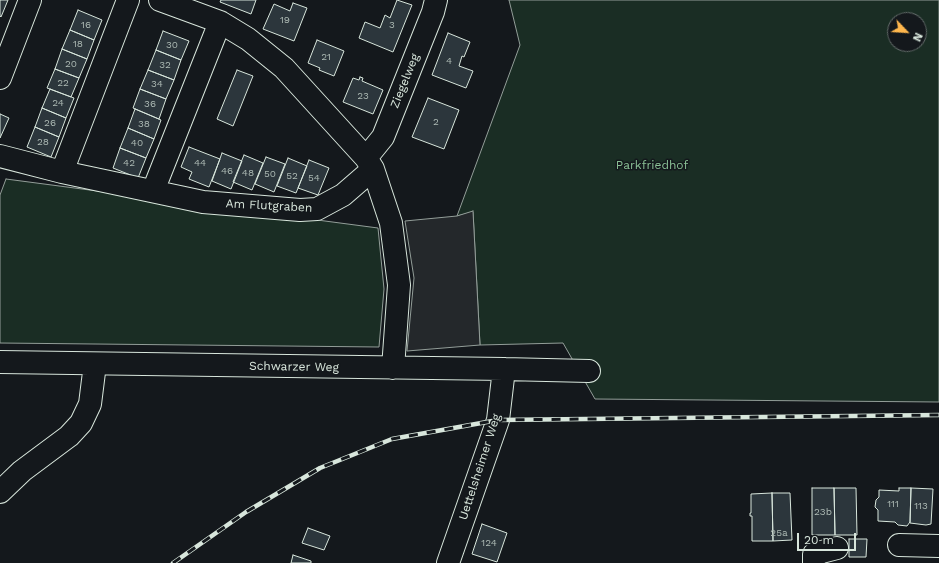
<!DOCTYPE html>
<html>
<head>
<meta charset="utf-8">
<style>
	body { margin:0 }
	#map { position:relative; width:939px; height:563px; overflow:hidden; background:#14181c; font-family:"Work Sans",sans-serif }
	canvas { display:block }
	.north { position:absolute; left:887px; top:12px; width:40px; height:40px; box-sizing:border-box; background:#14181c; border:1px solid #626a69; border-radius:50%; rotate:115deg; font-size:11px; font-weight:700; line-height:16px; text-align:center; color:#d8e6dc }
	.north::after { content:''; display:block; margin:auto; width:14px; height:18px; background:#ffb74d; clip-path:polygon(50% 0,100% 100%,50% 72%,0 100%) }
	.scale { position:absolute; left:797px; top:533px; width:59px; height:18px; box-sizing:border-box; border:2px solid #d8e6dc; border-top:0; padding-left:5px; font-size:12px; line-height:14px; white-space:nowrap; color:#d8e6dc; -webkit-text-stroke:3px #14181c; paint-order:stroke }
</style>
</head>
<body>
<div id="map">
<canvas width="939" height="563"></canvas>
<div class="north">N</div>
<div class="scale">20 m</div>
</div>
<script>
const ctx = document.querySelector('canvas').getContext('2d');
ctx.lineJoin = 'round';
function fillPath(path, color) { ctx.fillStyle = color; ctx.fill(path, 'evenodd'); }
const poly = rows => new Path2D(rows.map(r => 'M' + r).join(''));
function trace(path, color, width, dash) { ctx.strokeStyle = color; ctx.lineWidth = width; ctx.lineCap = dash ? 'butt' : 'round'; ctx.setLineDash(dash || []); ctx.stroke(path); }
function write(font, color, halo, rows, align = 'center') {
  ctx.font = font + ' "Work Sans",sans-serif'; ctx.lineWidth = 3; ctx.setLineDash([]); ctx.textBaseline = 'middle'; ctx.strokeStyle = halo; ctx.fillStyle = color; for (const [text, x, y, turn = 0] of rows) {
    ctx.save(); ctx.translate(x, y); ctx.rotate((+turn || 0) * Math.PI / 180); ctx.textAlign = isNaN(turn) ? turn : align; if (halo) ctx.strokeText(text, 0, 0); ctx.fillText(text, 0, 0); ctx.restore();
  }
}
const green = poly([
	[509,0,939,0,939,402,595,399,563,343,480,345,473,212,457,216,520,45,509,0],
	[895,20,919,20,919,44,895,44,895,20],
	[6,179,378,228,384,289,379,347,0,343,0,195,6,179]
]);
fillPath(green, '#1a2d24');
trace(green, '#939e99', 1);
const parking = poly([
	[473,211,480,345,407,351,414,278,405,221,457,216,473,211]
]);
fillPath(parking, '#24282b');
trace(parking, '#939e99', 1);
const building = poly([
	[0,0,8,0,1,17,0,16,0,0],
	[221,0,256,0,251,14,220,2,221,0],
	[397,0,412,5,393,52,359,38,365,22,380,28,385,15,390,18,397,0],
	[293,3,307,8,294,41,263,29,274,4,290,11,293,3],
	[78,10,102,20,94,40,70,30,78,10],
	[70,30,94,40,87,59,62,49,70,30],
	[163,31,189,41,181,60,156,50,163,31],
	[448,33,470,42,464,57,462,56,459,66,473,71,466,88,432,75,448,33],
	[317,40,344,51,334,76,319,70,320,68,308,63,317,40],
	[62,49,87,59,79,78,55,69,62,49],
	[156,50,181,60,174,80,148,70,156,50],
	[55,69,79,78,71,97,47,88,55,69],
	[148,70,174,80,166,99,140,89,148,70],
	[237,70,253,76,233,126,217,119,237,70],
	[360,77,363,78,362,81,383,90,373,114,343,102,353,78,359,80,360,77],
	[50,89,74,98,66,118,42,108,50,89],
	[140,89,166,99,159,119,133,108,140,89],
	[428,98,459,110,444,149,412,137,428,98],
	[42,108,66,118,59,137,35,127,42,108],
	[135,109,161,120,154,139,128,128,135,109],
	[0,114,9,118,0,138,0,114],
	[35,127,59,137,51,157,27,147,35,127],
	[128,128,154,139,146,158,120,148,128,128],
	[189,147,220,159,209,187,189,179,192,172,181,167,189,147],
	[120,148,146,158,138,178,113,168,120,148],
	[222,153,242,161,231,189,212,181,222,153],
	[244,155,263,163,252,190,233,182,244,155],
	[266,157,285,164,274,192,255,184,266,157],
	[288,158,307,166,296,193,277,186,288,158],
	[309,160,329,168,318,195,298,188,309,160],
	[812,488,834,488,835,535,812,535,812,488],
	[834,488,856,488,857,535,835,535,834,488],
	[899,488,911,488,910,522,907,526,898,525,895,522,878,521,878,510,875,507,876,500,879,497,879,490,899,491,899,488],
	[911,488,933,489,931,524,926,525,910,523,911,488],
	[772,493,790,493,792,540,773,541,772,493],
	[772,493,773,541,752,541,752,516,750,516,750,513,751,513,751,494,772,493],
	[482,524,507,533,497,562,472,554,482,524],
	[308,528,330,536,324,550,302,543,308,528],
	[849,539,867,539,866,557,849,557,849,539],
	[293,555,311,561,311,563,291,563,293,555]
]);
fillPath(building, '#2c363c');
trace(building, '#d8e6dc', 1);
const minor = poly([
	[160,0,220,22,248,39,284,68,366,158,373,169,391,223,399,285,393,368],
	[0,78,30,0],
	[0,156,62,172,203,202,300,210,317,209,343,195,373,169],
	[366,158,383,137,433,12,436,0],
	[62,172,128,0],
	[153,191,220,22],
	[0,362,504,369,589,371],
	[0,492,22,471,69,436,81,423,90,404,95,364],
	[899,545,939,546],
	[448,563,498,420,504,369],
	[814,563,814,554,837,548]
]);
trace(minor, '#d8e6dc', 24);
trace(minor, '#14181c', 22);
const rail = poly([
	[173,563,246,512,320,468,392,439,498,420,939,415]
]);
trace(rail, '#d8e6dc', 4.5);
trace(rail, '#14181c', 3, [9]);
write('10px', '#adbab4', null, [
	["19",285,20],
	["16",86,25],
	["3",392,25],
	["18",78,44],
	["30",172,45],
	["21",326,57],
	["4",449,61],
	["20",71,64],
	["32",165,65],
	["22",63,83],
	["34",157,84],
	["23",363,96],
	["24",58,103],
	["36",150,104],
	["2",436,122],
	["26",50,123],
	["38",144,124],
	["28",43,142],
	["40",137,143],
	["42",129,163],
	["44",200,163],
	["46",227,171],
	["48",248,173],
	["50",270,174],
	["52",292,176],
	["54",314,178],
	["111",893,504],
	["113",921,506],
	["23b",823,512],
	["25a",779,533],
	["124",489,543]
]);
write('12px', '#d8e6dc', '#14181c', [
	["Ziegelweg",405,81,-68],
	["Am Flutgraben",269,206,3],
	["Schwarzer Weg",294,367,1],
	["Uettelsheimer Weg",480,467,-72]
]);
write('12px', '#8ac095', '#14181c', [
	["Parkfriedhof",652,165]
]);
</script>
</body>
</html>
